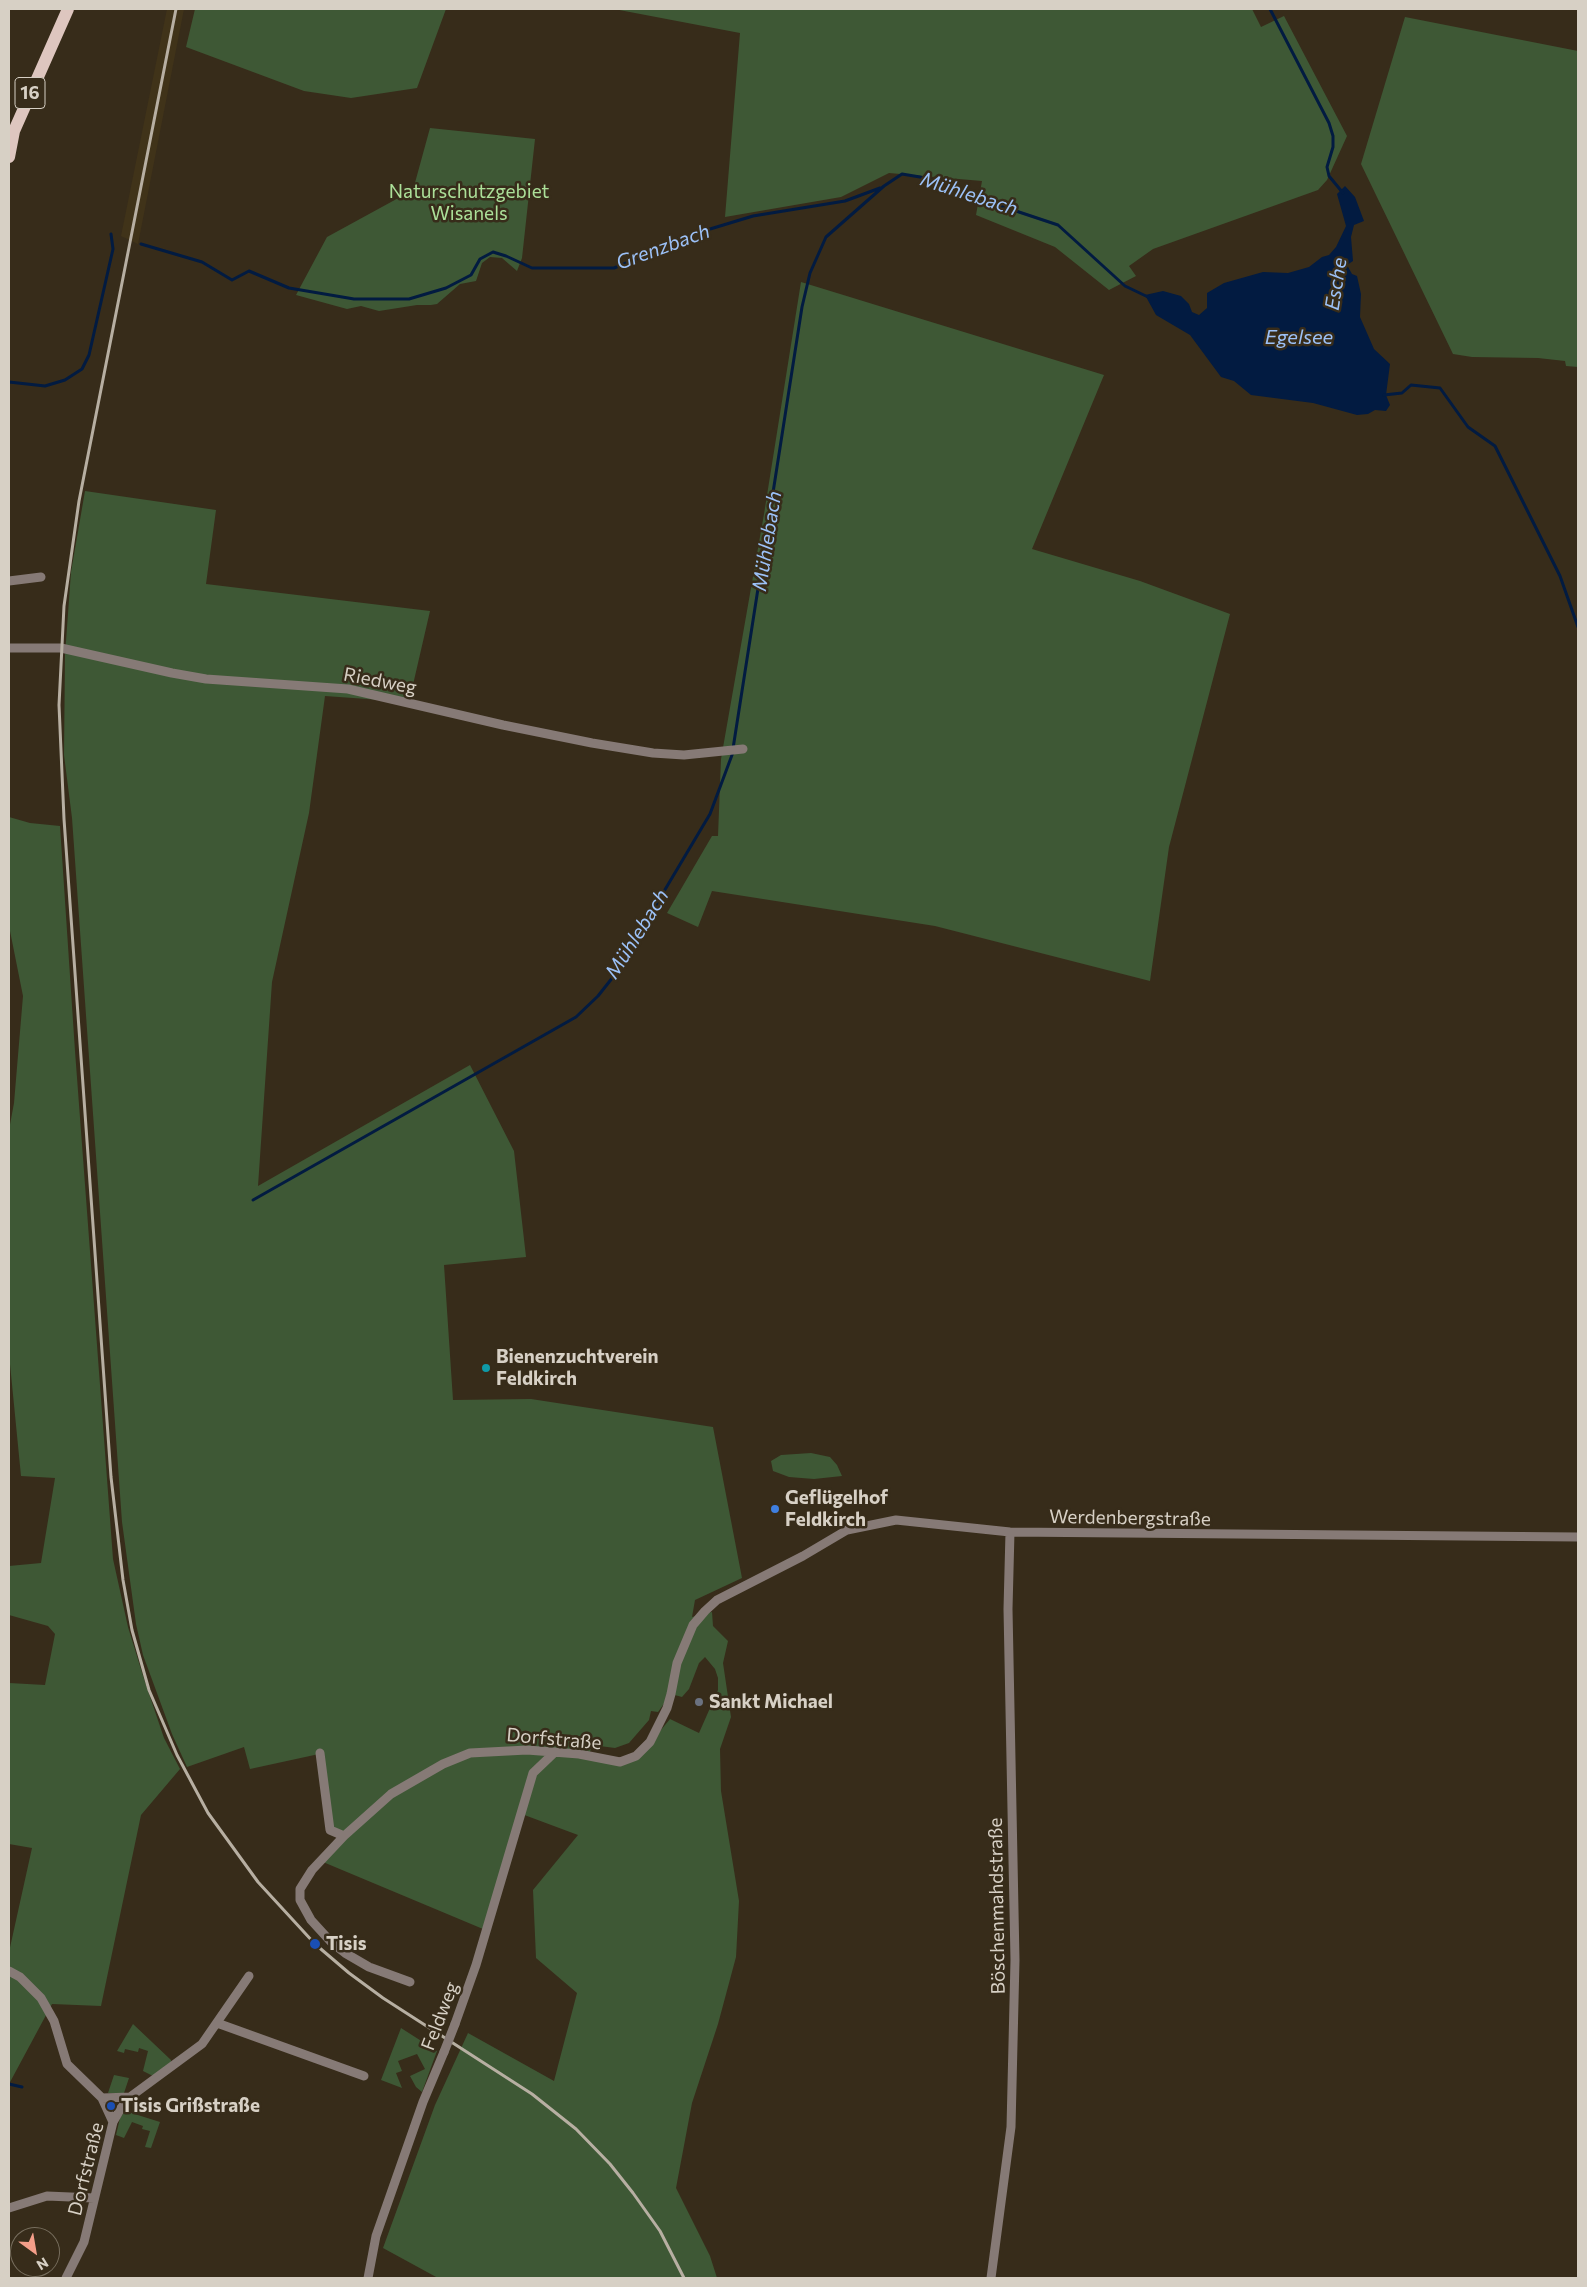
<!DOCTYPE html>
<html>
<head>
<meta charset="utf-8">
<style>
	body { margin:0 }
	#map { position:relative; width:1587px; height:2287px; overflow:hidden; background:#372c1a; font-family:Commissioner,sans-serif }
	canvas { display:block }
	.frame { position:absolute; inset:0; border:10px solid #d7d0c5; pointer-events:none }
	.north { position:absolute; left:10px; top:2227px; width:50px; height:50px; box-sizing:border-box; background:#372c1a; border:1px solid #776e5e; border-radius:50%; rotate:148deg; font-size:14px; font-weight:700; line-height:20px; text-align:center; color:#d7d0c5 }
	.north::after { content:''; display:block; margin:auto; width:18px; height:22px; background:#f49e89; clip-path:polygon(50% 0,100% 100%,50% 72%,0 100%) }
</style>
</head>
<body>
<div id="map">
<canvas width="1587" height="2287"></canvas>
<div class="frame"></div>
<div class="north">N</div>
</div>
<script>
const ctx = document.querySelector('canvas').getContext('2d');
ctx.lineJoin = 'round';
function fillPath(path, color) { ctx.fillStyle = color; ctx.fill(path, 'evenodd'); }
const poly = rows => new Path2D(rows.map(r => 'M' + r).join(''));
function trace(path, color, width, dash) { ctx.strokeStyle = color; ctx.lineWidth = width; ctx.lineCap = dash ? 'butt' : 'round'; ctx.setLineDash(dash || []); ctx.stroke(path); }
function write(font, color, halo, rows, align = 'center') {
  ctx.font = font + ' Commissioner,sans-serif'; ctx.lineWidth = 5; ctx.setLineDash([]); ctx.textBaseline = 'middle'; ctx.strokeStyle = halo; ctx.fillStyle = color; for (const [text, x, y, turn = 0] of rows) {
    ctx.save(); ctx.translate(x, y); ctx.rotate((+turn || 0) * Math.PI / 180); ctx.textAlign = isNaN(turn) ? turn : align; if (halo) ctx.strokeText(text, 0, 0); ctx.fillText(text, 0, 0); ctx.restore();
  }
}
fillPath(poly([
	[167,9,184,9,138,244,121,236]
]), '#403319');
fillPath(poly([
	[195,9,446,9,417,88,351,98,304,91,186,47],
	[614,9,1252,9,1261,27,1284,16,1347,136,1327,180,1318,190,1153,249,1129,266,1136,276,1109,290,1055,247,976,215,982,181,889,173,841,197,725,217,740,33],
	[1405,17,1578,51,1578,367,1566,366,1565,361,1538,358,1472,357,1453,354,1361,164],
	[430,128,535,139,522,258,517,271,502,258,490,257,482,263,476,281,460,284,437,304,431,305,417,305,379,311,361,306,347,309,296,295,327,237,413,190],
	[801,282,1104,375,1032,549,1140,581,1230,614,1169,847,1150,981,935,926,712,891,698,927,667,913,712,836,718,836,721,759,764,514],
	[85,491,216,510,206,584,430,611,409,702,325,696,309,813,272,982,258,1186,470,1065,514,1151,526,1257,444,1265,453,1400,531,1399,713,1427,742,1578,695,1600,692,1617,712,1612,713,1626,728,1641,723,1663,731,1717,720,1749,721,1791,739,1901,736,1957,718,2024,692,2103,676,2188,710,2256,717,2278,438,2278,383,2248,435,2105,468,2033,554,2081,577,1993,536,1958,533,1890,578,1835,519,1813,483,1929,323,1862,343,1837,331,1830,319,1754,250,1769,244,1747,187,1767,172,1734,143,1655,136,1624,122,1522,72,818,64,755,65,655,71,572],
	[705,1657,715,1669,718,1678,718,1690,699,1733,670,1719,651,1742,620,1763,590,1752,592,1745,615,1748,629,1743,649,1720,651,1711,658,1712,671,1694,682,1697,689,1689,699,1663],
	[9,817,30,823,60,826,75,1051,113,1559,128,1627,144,1679,164,1738,180,1769,141,1815,101,2006,52,2004,9,2084,9,1952,32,1848,9,1844,9,1683,45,1685,55,1634,48,1626,9,1615,9,1566,41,1563,55,1478,21,1476,9,1354,9,1130,14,1103,23,996,9,926],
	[811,1453,830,1457,837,1465,842,1476,814,1479,789,1477,773,1471,771,1461,781,1455],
	[133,2024,171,2060,171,2063,153,2076,143,2071,148,2051,139,2048,138,2052,125,2049,124,2053,117,2051],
	[401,2028,437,2051,422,2092,416,2087,410,2076,425,2069,417,2054,398,2061,402,2071,396,2073,402,2088,381,2080],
	[114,2075,129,2078,124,2093,108,2093],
	[125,2111,160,2122,151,2148,145,2147,150,2131,142,2129,143,2126,132,2122,124,2138,116,2135,120,2118]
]), '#3e5835');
fillPath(poly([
	[1345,186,1355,197,1364,221,1354,225,1351,237,1353,261,1347,265,1352,274,1357,276,1361,294,1360,317,1374,349,1390,364,1386,395,1390,405,1386,411,1375,410,1368,414,1357,415,1313,403,1251,395,1234,381,1221,377,1190,335,1156,315,1145,295,1163,291,1181,296,1189,304,1192,312,1199,315,1207,308,1207,293,1224,283,1263,272,1288,273,1309,267,1322,257,1329,255,1336,247,1346,226,1337,194]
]), '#021b41');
trace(poly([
	[1270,9,1329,123,1333,136,1333,147,1327,167,1329,176,1343,193],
	[141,244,202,262,232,280,249,271,289,288,354,299,409,299,446,288,471,275,480,259,493,252,506,256,532,268,614,268,641,257,664,243,753,216,845,201,880,188],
	[9,382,45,386,65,380,82,369,89,355,113,249,111,234],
	[1384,395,1402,393,1411,385,1440,388,1468,427,1495,446,1560,576,1578,627],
	[253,1200,576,1017,598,996,613,977,710,814,732,755,802,307,810,273,826,237,884,186,902,174,920,177,955,186,989,202,1058,225,1125,286,1148,297],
	[9,2084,22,2087]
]), '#021b41', 3);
trace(poly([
	[9,581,41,577],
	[9,648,61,648,172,673,206,679,348,689,503,725,592,743,653,753,684,755,743,749],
	[320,1753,330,1830,344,1836],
	[9,1971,20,1977,41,1998,54,2021,67,2064,102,2098,113,2122],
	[410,1982,369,1967,345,1953,332,1943,311,1920,300,1900,300,1889,312,1870,344,1836,391,1794,443,1764,470,1753,527,1750,579,1754,620,1762,636,1756,650,1742,667,1708,671,1694,677,1663,693,1625,705,1611,717,1600,803,1556,847,1530,896,1520,1010,1532,1578,1537],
	[217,2023,364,2076],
	[455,2024,476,1965,533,1773,555,1752],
	[102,2098,130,2097],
	[9,2208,47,2196,94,2198],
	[66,2278,84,2242,113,2122,121,2108,130,2097,202,2044,249,1976],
	[368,2278,376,2236,423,2102,444,2052],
	[991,2278,1011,2127,1015,1960,1008,1609,1010,1532]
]), '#867a76', 9);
trace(poly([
	[9,157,14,131,68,9]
]), '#dec6bf', 12);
trace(poly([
	[176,9,79,501,64,606,59,705,64,819,111,1477,123,1580,132,1630,149,1690,177,1755,208,1813,258,1882,315,1944,349,1973,383,1998,532,2094,576,2129,610,2164,633,2193,660,2231,684,2278]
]), '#b7afa2', 3);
trace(poly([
	[444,2052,455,2024]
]), '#867a76', 9);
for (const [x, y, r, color] of [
	[486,1368,5,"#0f9aa8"],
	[775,1509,5,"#3f7fe0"],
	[699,1702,5,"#6b7280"],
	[315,1944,6,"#1a4fb4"],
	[111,2106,5,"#1a4fb4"]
]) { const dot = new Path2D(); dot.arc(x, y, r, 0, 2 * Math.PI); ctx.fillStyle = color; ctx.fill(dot); trace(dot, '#372c1a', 2); }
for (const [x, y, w] of [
	[30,93,30]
]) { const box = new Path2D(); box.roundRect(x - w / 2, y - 15.5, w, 31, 4); ctx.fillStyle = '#372c1a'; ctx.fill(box); trace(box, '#d7d0c5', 1); }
write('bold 18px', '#d7d0c5', null, [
	["16",30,93]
]);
write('19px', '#ace099', '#372c1a', [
	["Naturschutzgebiet",469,192],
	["Wisanels",469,214]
]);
write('19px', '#d7d0c5', '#372c1a', [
	["Riedweg",380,681,11],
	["Werdenbergstraße",1130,1518,1],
	["Dorfstraße",554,1739,5],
	["Böschenmahdstraße",997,1906,-91],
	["Feldweg",440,2016,-69],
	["Dorfstraße",86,2169,-76]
]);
write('bold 19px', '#d7d0c5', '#372c1a', [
	["Bienenzuchtverein",496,1357],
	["Feldkirch",496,1379],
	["Geflügelhof",785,1498],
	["Feldkirch",785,1520],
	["Sankt Michael",709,1702],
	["Tisis",326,1944],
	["Tisis Grißstraße",121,2106]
], 'left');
write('italic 20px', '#9cc1f7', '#372c1a', [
	["Mühlebach",969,194,18],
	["Grenzbach",663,247,-20],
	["Esche",1336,284,-81],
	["Egelsee",1299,337],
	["Mühlebach",767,541,-81],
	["Mühlebach",637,934,-58]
]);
</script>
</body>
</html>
